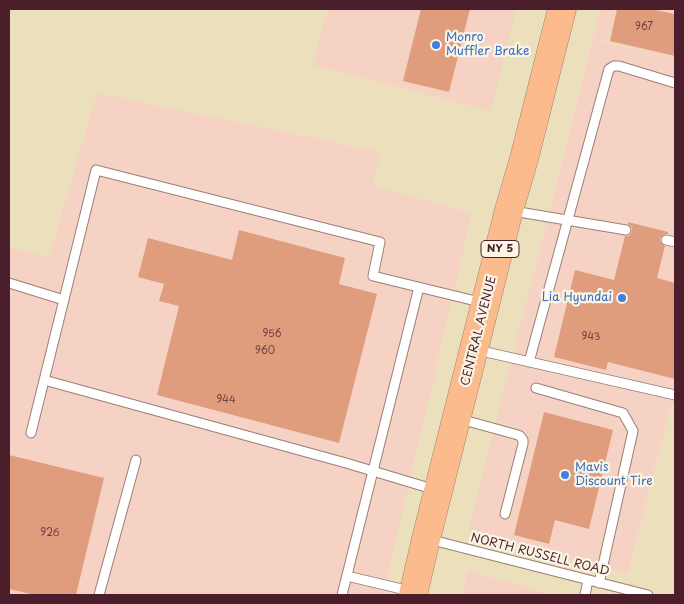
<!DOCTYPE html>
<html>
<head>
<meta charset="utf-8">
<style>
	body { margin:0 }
	#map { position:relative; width:684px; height:604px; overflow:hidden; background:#ecdfbc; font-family:"Playpen Sans",sans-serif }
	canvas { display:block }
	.frame { position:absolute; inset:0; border:10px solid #4a1f2b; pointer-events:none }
</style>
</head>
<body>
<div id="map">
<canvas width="684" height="604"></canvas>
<div class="frame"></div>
</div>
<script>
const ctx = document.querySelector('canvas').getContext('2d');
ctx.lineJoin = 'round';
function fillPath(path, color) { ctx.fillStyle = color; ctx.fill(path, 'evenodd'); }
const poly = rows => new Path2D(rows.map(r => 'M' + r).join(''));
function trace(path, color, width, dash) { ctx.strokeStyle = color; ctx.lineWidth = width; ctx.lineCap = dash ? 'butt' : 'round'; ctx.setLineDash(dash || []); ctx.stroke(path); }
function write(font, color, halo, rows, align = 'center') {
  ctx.font = font + ' "Playpen Sans",sans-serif'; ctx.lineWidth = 4.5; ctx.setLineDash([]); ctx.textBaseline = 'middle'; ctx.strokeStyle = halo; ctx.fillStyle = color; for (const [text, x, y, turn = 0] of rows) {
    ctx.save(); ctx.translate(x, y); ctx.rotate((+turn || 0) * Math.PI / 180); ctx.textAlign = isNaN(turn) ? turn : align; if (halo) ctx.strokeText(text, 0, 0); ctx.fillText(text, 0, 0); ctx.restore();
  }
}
fillPath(poly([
	[328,9,516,9,491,111,312,65],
	[600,9,675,9,675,59,593,38],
	[593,40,675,60,675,404,671,404,628,574,469,529],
	[97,93,380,152,372,186,472,213,383,595,9,595,9,246,49,258],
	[468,571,554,595,462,595]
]), '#f6d2c5');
fillPath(poly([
	[421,9,470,9,449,92,403,81],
	[617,9,651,9,675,14,675,56,610,41],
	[628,222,668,232,668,234,664,234,660,238,660,242,665,246,657,278,675,283,675,379,608,362,606,370,554,357,575,270,614,280,625,236,629,236,632,232,632,227,628,224],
	[239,230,345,258,339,284,377,294,339,443,157,395,179,306,159,301,164,284,138,277,148,238,232,260],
	[544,412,613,430,589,529,555,520,549,544,514,535],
	[9,455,104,478,76,595,35,595,9,589]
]), '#e09d7e');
const service = poly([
	[513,211,626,230],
	[666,240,675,242],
	[9,283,64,300],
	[477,350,675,395],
	[529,362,609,69,614,66,619,66,675,83],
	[44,380,346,463,436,490],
	[536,388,623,413,633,431,599,583],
	[460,419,518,435,520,436,523,440,523,444,505,514],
	[31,433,96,170,380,242,373,276,484,303],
	[428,539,648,595],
	[347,576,410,591],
	[99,595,136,460],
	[342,595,419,287],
	[585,595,588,580]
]);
const primary = poly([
	[413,595,426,539,509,210,524,159,562,9]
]);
trace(service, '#9b7f74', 11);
trace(primary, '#9b7f74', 29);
trace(service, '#fff', 9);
trace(primary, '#fbbb8c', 28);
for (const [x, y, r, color] of [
	[436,45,5,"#3f7fe0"],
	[622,298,5,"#3f7fe0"],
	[565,475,5,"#3f7fe0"]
]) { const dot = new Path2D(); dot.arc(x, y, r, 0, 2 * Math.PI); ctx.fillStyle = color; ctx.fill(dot); trace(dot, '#fcf5e5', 2); }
write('10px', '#703e40', null, [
	["967",644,27],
	["956",272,334],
	["943",591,337],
	["960",265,351],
	["944",226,400],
	["926",50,533]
]);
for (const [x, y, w] of [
	[500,249,38]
]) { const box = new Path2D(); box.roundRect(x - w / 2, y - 8.5, w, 17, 4); ctx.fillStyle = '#fcf5e5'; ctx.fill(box); trace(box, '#4a1f2b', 1); }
write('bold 11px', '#4a1f2b', null, [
	["NY 5",500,249]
]);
write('12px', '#366cbe', '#fcf5e5', [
	["Monro",446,38],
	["Muffler Brake",446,52],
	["Lia Hyundai",612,298,"right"],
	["Mavis",575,468],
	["Discount Tire",575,482]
], 'left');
write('12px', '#4a1f2b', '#fcf5e5', [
	["CENTRAL AVENUE",479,331,-76],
	["NORTH RUSSELL ROAD",540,555,14]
]);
</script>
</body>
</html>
